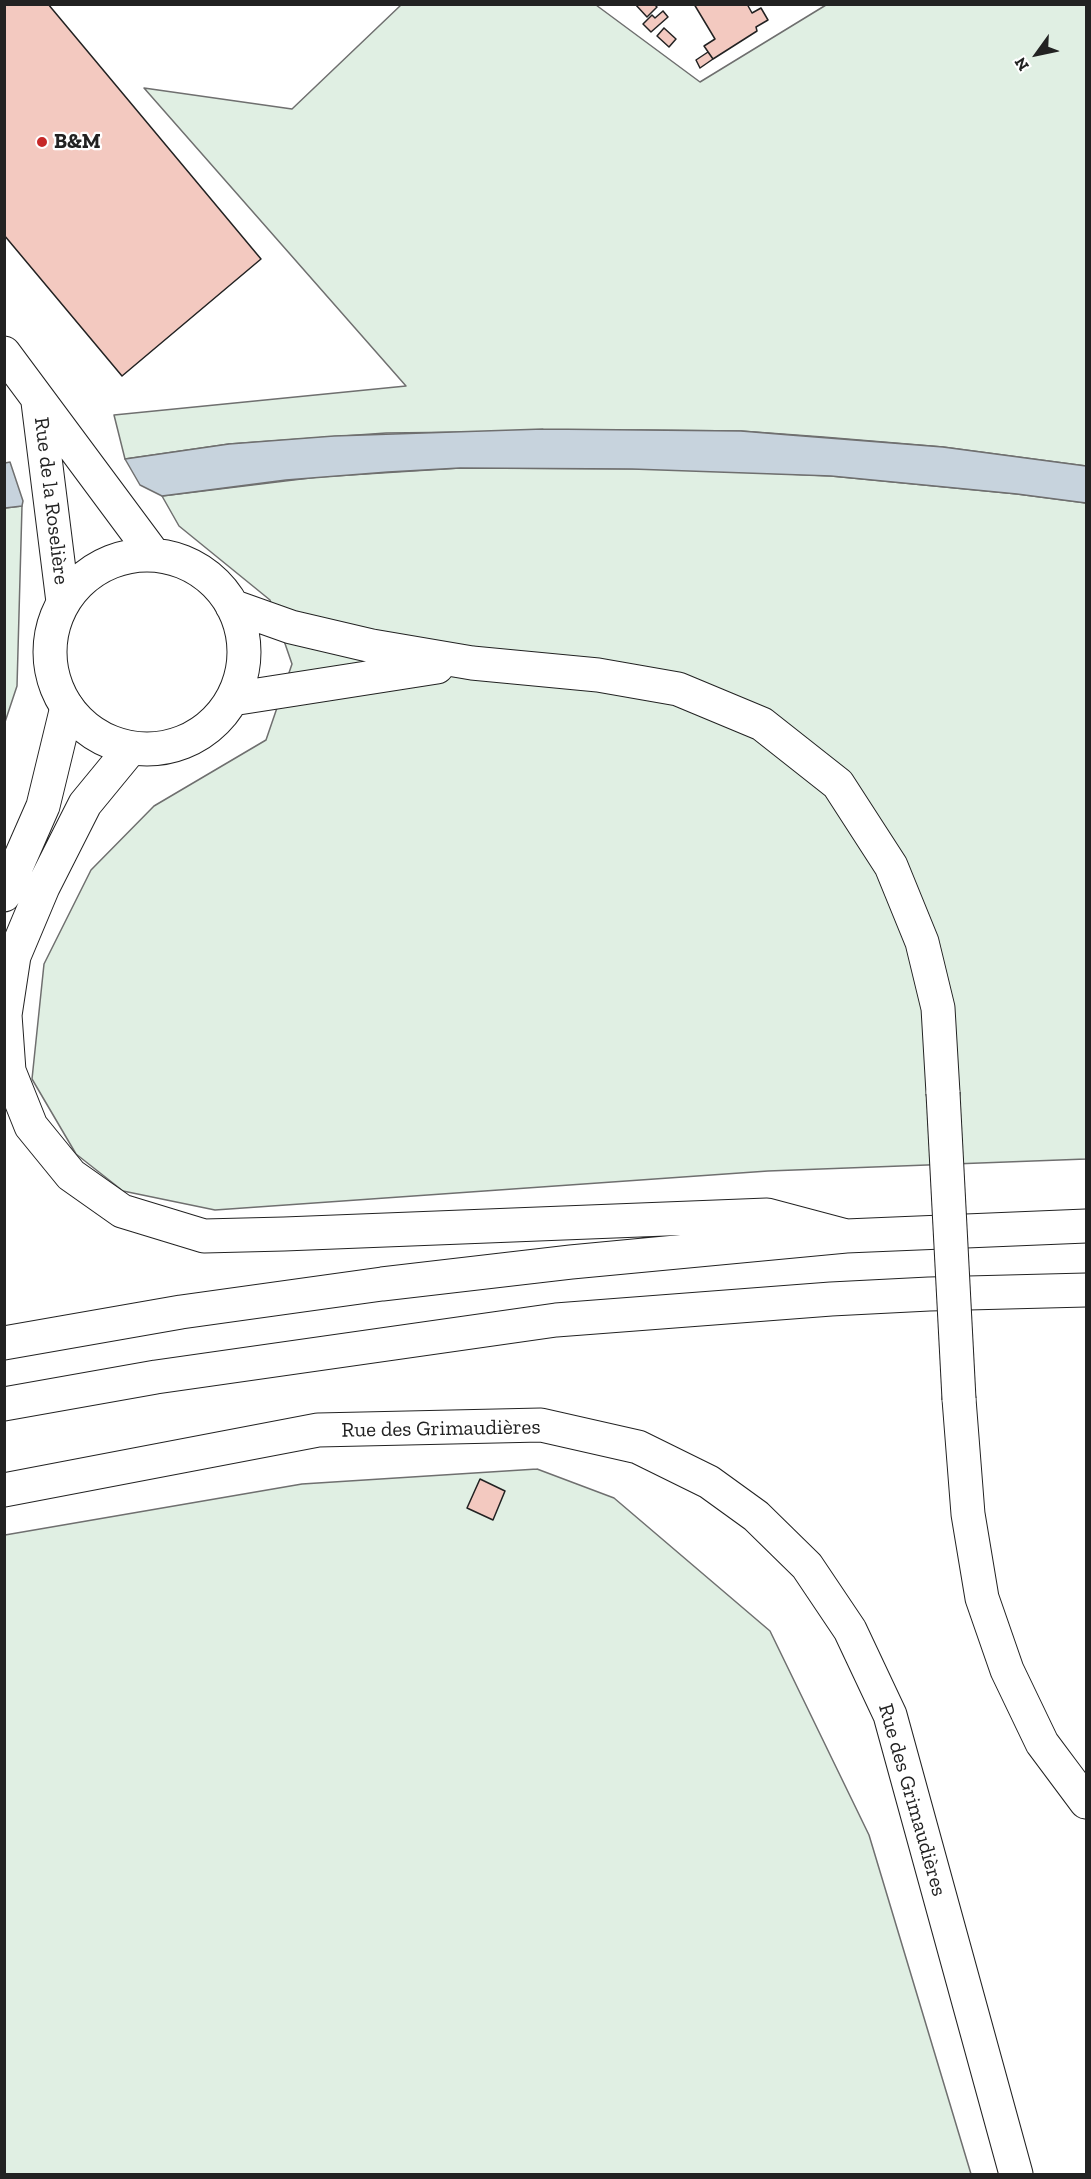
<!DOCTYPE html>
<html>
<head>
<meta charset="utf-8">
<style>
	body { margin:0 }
	#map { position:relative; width:1091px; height:2179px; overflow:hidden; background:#fff; font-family:"Zilla Slab",serif }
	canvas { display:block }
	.frame { position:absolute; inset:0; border:6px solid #222; pointer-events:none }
	.north { position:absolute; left:1007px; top:24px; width:60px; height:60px; -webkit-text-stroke:4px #fff; paint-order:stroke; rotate:237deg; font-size:16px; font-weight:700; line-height:24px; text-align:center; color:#222 }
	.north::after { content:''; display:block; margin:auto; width:21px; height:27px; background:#222; clip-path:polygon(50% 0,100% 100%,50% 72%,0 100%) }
</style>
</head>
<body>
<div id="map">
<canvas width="1091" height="2179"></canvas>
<div class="frame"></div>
<div class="north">N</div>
</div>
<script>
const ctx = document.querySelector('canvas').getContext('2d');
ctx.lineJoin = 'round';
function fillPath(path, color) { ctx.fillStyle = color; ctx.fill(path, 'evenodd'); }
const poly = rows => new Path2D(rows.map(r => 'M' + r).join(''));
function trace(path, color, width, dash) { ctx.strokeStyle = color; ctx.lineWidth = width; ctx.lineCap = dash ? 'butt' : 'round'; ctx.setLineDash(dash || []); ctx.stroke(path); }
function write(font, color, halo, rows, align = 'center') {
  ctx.font = font + ' "Zilla Slab",serif'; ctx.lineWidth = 4.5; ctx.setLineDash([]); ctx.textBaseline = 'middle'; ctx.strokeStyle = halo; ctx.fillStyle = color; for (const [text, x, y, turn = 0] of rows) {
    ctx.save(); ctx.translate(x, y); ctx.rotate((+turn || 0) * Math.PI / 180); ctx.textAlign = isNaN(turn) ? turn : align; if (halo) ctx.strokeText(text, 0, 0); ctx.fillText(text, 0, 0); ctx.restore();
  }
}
const green = poly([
	[401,5,596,5,700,82,826,5,1086,5,1086,466,943,447,823,437,741,431,641,430,386,433,229,444,125,459,114,415,406,386,144,88,292,109,401,5],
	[460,468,678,469,831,476,1017,494,1086,503,1086,1159,768,1171,215,1210,123,1191,76,1154,32,1079,44,964,91,870,154,806,266,740,292,664,270,600,179,526,162,496,318,477,460,468],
	[22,506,17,686,5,722,5,508,22,506],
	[537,1469,614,1498,770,1631,869,1835,971,2174,5,2174,5,1535,302,1484,537,1469]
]);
fillPath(green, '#e0efe3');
trace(green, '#6f6f6f', 1.5);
const water = poly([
	[543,429,741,431,790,435,943,447,1086,466,1086,503,1017,494,831,476,632,469,460,468,388,472,286,480,162,496,140,485,125,459,229,444,334,436,543,429],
	[10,462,23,501,22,506,5,508,5,463,10,462]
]);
fillPath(water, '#c7d3dd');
trace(water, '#6f6f6f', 1.5);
const building = poly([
	[4,4,48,4,261,259,122,376,4,235,4,4],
	[635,4,654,4,657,7,647,17,635,4],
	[694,4,747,4,752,13,761,8,768,20,756,27,757,31,713,59,704,46,715,39,694,4],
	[663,11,668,17,651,32,643,24,652,15,655,18,663,11],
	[664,28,676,39,669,47,657,36,664,28],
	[708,52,713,59,700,68,696,60,708,52],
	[480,1479,505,1491,493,1520,467,1508,480,1479]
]);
fillPath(building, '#f3c9c0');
trace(building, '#222', 1.5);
const minor = poly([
	[4,353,154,555],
	[38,402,63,602],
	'50 652a97 97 0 1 1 194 0a97 97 0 1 1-194 0Z',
	[232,606,291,627,372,646,472,663,598,675,678,689,762,724,838,784,891,866,922,942,938,1008,943,1093],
	[232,699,437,667],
	[959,1399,968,1514,982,1598,1007,1670,1042,1743,1086,1802],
	[4,1490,318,1430,541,1425,638,1447,709,1482,756,1516,807,1566,850,1630,890,1715,1016,2174]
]);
const highway = poly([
	[131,748,85,804,43,887,14,956,5,1015,9,1071,31,1126,71,1175,122,1211,204,1236,284,1234,767,1215,846,1236],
	[4,895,43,806,67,707],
	[4,1343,181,1312,382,1284,571,1262,846,1236,1086,1226],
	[4,1404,156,1377,556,1320,831,1299,929,1294,1086,1290]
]);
trace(minor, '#222', 35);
trace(highway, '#222', 35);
trace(minor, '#fff', 33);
trace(highway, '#fff', 33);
const minorBridge = poly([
	[943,1093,959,1399]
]);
trace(minorBridge, '#222', 35, []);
trace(minorBridge, '#fff', 33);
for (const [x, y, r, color] of [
	[42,142,6,"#c62828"]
]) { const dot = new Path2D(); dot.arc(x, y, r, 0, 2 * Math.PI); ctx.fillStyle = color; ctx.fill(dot); trace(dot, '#fff', 2); }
write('bold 21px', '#222', '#fff', [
	["B&M",54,142]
], 'left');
write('21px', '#222', '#fff', [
	["Rue de la Roselière",51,501,83],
	["Rue des Grimaudières",441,1429,-1],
	["Rue des Grimaudières",912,1800,74]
]);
</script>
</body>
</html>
